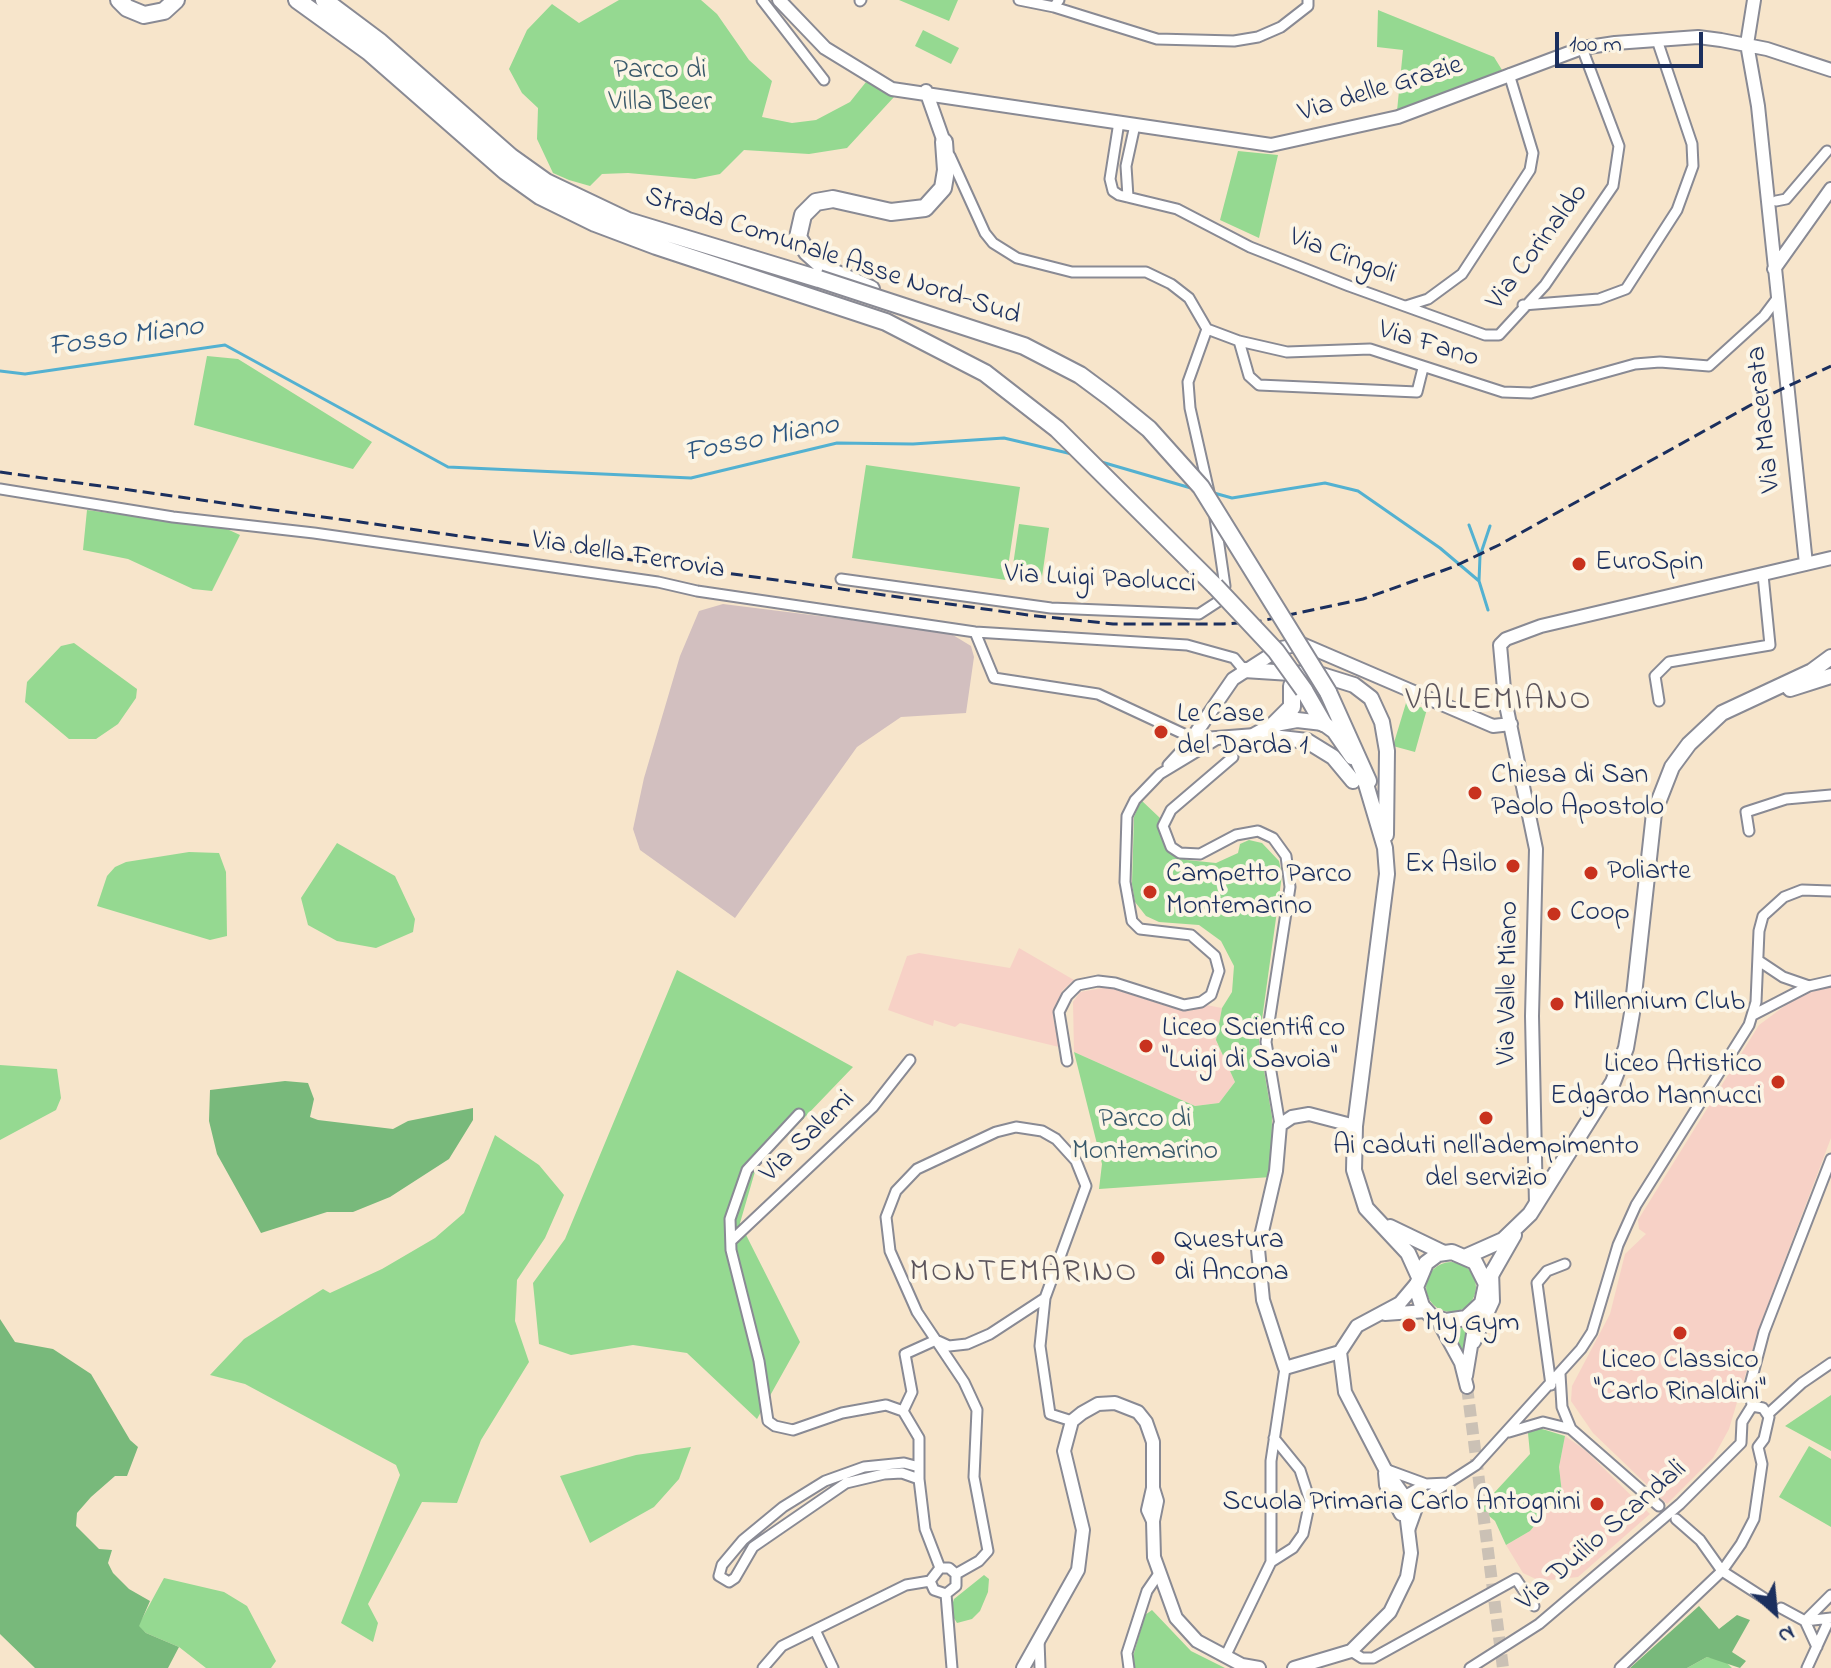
<!DOCTYPE html>
<html>
<head>
<meta charset="utf-8">
<style>
	body { margin:0 }
	#map { position:relative; width:1831px; height:1668px; overflow:hidden; background:#f7e5cb; font-family:"Indie Flower",sans-serif }
	canvas { display:block }
	.north { position:absolute; left:1735px; top:1572px; width:80px; height:80px; -webkit-text-stroke:6px #fcf5e5; paint-order:stroke; rotate:153deg; font-size:22px; font-weight:700; line-height:32px; text-align:center; color:#1b2f5e }
	.north::after { content:''; display:block; margin:auto; width:28px; height:36px; background:#1b2f5e; clip-path:polygon(50% 0,100% 100%,50% 72%,0 100%) }
	.scale { position:absolute; left:1555px; top:32px; width:148px; height:36px; box-sizing:border-box; border:4px solid #1b2f5e; border-top:0; padding-left:10px; font-size:24px; line-height:28px; white-space:nowrap; color:#1b2f5e; -webkit-text-stroke:6px #fcf5e5; paint-order:stroke }
</style>
</head>
<body>
<div id="map">
<canvas width="1831" height="1668"></canvas>
<div class="north">N</div>
<div class="scale">100 m</div>
</div>
<script>
const ctx = document.querySelector('canvas').getContext('2d');
ctx.lineJoin = 'round';
function fillPath(path, color) { ctx.fillStyle = color; ctx.fill(path, 'evenodd'); }
const poly = rows => new Path2D(rows.map(r => 'M' + r).join(''));
function trace(path, color, width, dash) { ctx.strokeStyle = color; ctx.lineWidth = width; ctx.lineCap = dash ? 'butt' : 'round'; ctx.setLineDash(dash || []); ctx.stroke(path); }
function write(font, color, halo, rows, align = 'center') {
  ctx.font = font + ' "Indie Flower",sans-serif'; ctx.lineWidth = 8; ctx.setLineDash([]); ctx.textBaseline = 'middle'; ctx.strokeStyle = halo; ctx.fillStyle = color; for (const [text, x, y, turn = 0] of rows) {
    ctx.save(); ctx.translate(x, y); ctx.rotate((+turn || 0) * Math.PI / 180); ctx.textAlign = isNaN(turn) ? turn : align; if (halo) ctx.strokeText(text, 0, 0); ctx.fillText(text, 0, 0); ctx.restore();
  }
}
fillPath(poly([
	[1019,948,1074,980,1062,991,1053,1016,1059,1047,960,1023,955,1027,934,1020,933,1026,888,1010,907,956,919,953,1010,968],
	[1831,986,1831,1138,1761,1323,1729,1429,1713,1458,1667,1504,1593,1433,1571,1401,1572,1386,1610,1314,1625,1254,1646,1234,1639,1229,1638,1220,1759,1025,1798,996],
	[1108,987,1176,1009,1190,1011,1206,1005,1222,1008,1216,1041,1235,1082,1219,1103,1195,1106,1074,1052,1073,1002,1080,992],
	[1565,1436,1585,1450,1650,1514,1578,1577,1540,1581,1523,1573,1506,1545,1530,1531,1562,1494,1559,1467]
]), '#f7d1c6');
fillPath(poly([
	[723,604,948,632,971,646,974,657,966,713,901,717,857,747,735,918,640,850,633,829,644,778,680,656,699,611]
]), '#d2bfbf');
fillPath(poly([
	[619,0,701,0,717,14,749,60,772,81,762,117,792,123,816,120,850,102,866,82,894,97,847,148,809,154,744,150,720,174,695,179,628,173,602,174,590,186,569,180,553,173,537,139,538,108,522,93,509,69,527,30,552,4,579,23],
	[899,0,958,0,949,21],
	[1378,10,1494,57,1502,70,1397,111,1403,50,1377,47],
	[923,30,959,48,951,64,915,46],
	[1238,151,1278,155,1259,238,1220,220],
	[207,356,238,359,372,442,353,469,194,425],
	[866,465,1020,487,1006,580,852,558],
	[87,510,227,529,240,535,212,591,193,589,128,559,83,550],
	[1019,524,1049,528,1041,584,1011,579],
	[74,643,137,689,136,698,118,724,96,739,69,739,25,702,27,682,61,646],
	[1406,703,1427,709,1415,752,1393,746],
	[1141,800,1160,818,1161,837,1171,853,1187,860,1216,863,1238,853,1240,844,1249,840,1262,843,1279,861,1282,875,1259,1041,1272,1117,1271,1177,1099,1189,1102,1164,1074,1052,1195,1106,1219,1103,1235,1082,1216,1040,1222,1008,1232,992,1234,966,1221,941,1199,925,1159,922,1146,916,1135,902,1132,884,1134,817],
	[337,843,395,876,415,919,413,932,376,948,337,941,308,925,301,898],
	[189,852,219,853,226,872,227,936,210,940,97,906,107,876,115,867,126,862],
	[677,970,853,1067,756,1168,740,1223,800,1342,757,1419,687,1353,633,1345,571,1355,539,1344,533,1283,565,1239],
	[0,1065,57,1069,61,1098,56,1110,0,1140],
	[495,1135,539,1165,564,1195,545,1238,517,1280,515,1321,529,1362,481,1440,457,1503,422,1502,368,1604,378,1623,373,1642,341,1623,400,1475,396,1465,245,1384,210,1375,244,1339,299,1304,323,1289,330,1293,382,1269,435,1238,464,1213],
	'1426 1287a25 25 0 1 1 50 0a25 25 0 1 1-50 0Z',
	[1467,1326,1464,1355,1450,1328],
	[1831,1395,1831,1451,1785,1426],
	[1539,1428,1565,1436,1559,1467,1562,1493,1530,1531,1506,1545,1495,1521,1482,1510,1482,1506,1530,1454,1528,1433],
	[1809,1446,1831,1459,1831,1527,1779,1497],
	[691,1447,679,1479,654,1507,590,1543,560,1476,636,1455],
	[984,1575,989,1579,988,1592,980,1611,972,1619,957,1623,950,1612,954,1599],
	[164,1578,224,1592,247,1606,276,1661,271,1668,206,1668,179,1647,146,1633,138,1626],
	[1152,1610,1191,1651,1225,1668,1124,1668,1132,1660,1145,1615],
	[1707,1657,1725,1661,1732,1668,1687,1668]
]), '#95d991');
fillPath(poly([
	[285,1081,308,1083,314,1099,310,1117,318,1120,393,1129,408,1121,473,1108,473,1120,449,1159,390,1197,353,1212,327,1212,261,1233,217,1154,209,1121,210,1090],
	[0,1319,15,1342,53,1349,91,1374,130,1440,138,1447,127,1476,115,1476,91,1497,77,1513,76,1526,99,1549,112,1550,108,1563,113,1573,129,1589,150,1601,139,1626,146,1633,179,1647,168,1668,35,1668,0,1634],
	[1699,1606,1719,1629,1737,1615,1750,1620,1732,1652,1746,1661,1740,1668,1707,1657,1687,1668,1630,1668]
]), '#78b97b');
trace(poly([
	[0,371,25,374,225,345,448,467,691,478,837,443,913,444,1004,438,1072,454],
	[1098,461,1191,488],
	[1214,493,1232,498,1325,483,1358,491,1440,548,1479,581],
	[1469,525,1480,555],
	[1488,610,1479,581,1480,556,1490,526]
]), '#53b1d1', 3);
trace(poly([
	[1467,1387,1503,1668]
]), '#cbc1b5', 12, [12, 6]);
const street = poly([
	[762,0,824,80],
	[1019,0,1054,7,1059,0],
	[860,1,861,0],
	[1054,7,1157,39,1234,41,1258,37,1281,27,1308,6,1308,0],
	[1119,122,1110,179,1113,191,1119,195,1177,209,1250,247,1349,286,1485,335,1499,335,1545,285,1613,186,1619,146,1582,48],
	[950,156,985,233,993,243,1017,258,1072,272,1146,272,1171,284,1189,298,1207,329,1239,341,1287,352,1370,349,1503,392,1531,393,1635,364,1660,362,1709,366,1764,316,1776,300],
	[1128,197,1126,166,1135,125],
	[1776,201,1786,199,1827,151],
	[1523,305,1599,299,1626,289,1677,210,1693,166,1692,144,1657,40],
	[1406,306,1428,299,1462,274,1530,170,1533,153,1509,74],
	[1207,329,1188,382,1190,408,1209,492],
	[1239,341,1249,376,1259,385,1417,392,1423,368],
	[0,489,173,517,314,533,658,582,697,591,975,632,1187,645,1234,658,1244,670],
	[841,579,1051,608,1199,614,1219,601,1225,586,1215,518],
	[975,632,994,678,1098,694,1186,735,1191,740,1168,765],
	[1659,701,1655,676,1669,662,1770,645,1763,575],
	[1233,757,1171,810,1163,826,1171,847,1180,853,1200,854,1236,835,1258,831,1273,838,1286,856,1290,887,1266,1042,1280,1125],
	[1749,831,1746,812,1786,799,1831,795],
	[1759,961,1783,977,1809,986],
	[1753,1015,1809,986,1831,981],
	[1067,1061,1059,1012,1067,996,1078,985,1098,981,1115,983,1184,1005,1201,1002,1211,995,1219,971,1215,956,1191,935,1140,929,1132,921,1125,882,1127,816,1135,800,1160,774,1218,739],
	[799,1114,747,1170,730,1219,731,1250,759,1361,768,1421,775,1426,793,1430,842,1413,886,1405,903,1411],
	[731,1241,873,1107,910,1060],
	[936,1340,905,1354,912,1392,903,1411,919,1438,919,1479,925,1529,940,1568],
	[938,1341,949,1346,967,1344,990,1334,1045,1298],
	[1560,1374,1562,1407,1571,1429,1659,1506],
	[1551,1385,1537,1283,1547,1271,1565,1264],
	[1752,1406,1750,1385,1764,1332,1831,1159],
	[1752,1406,1763,1408,1769,1417,1764,1439,1758,1447],
	[1768,1414,1802,1383,1831,1363],
	[1509,1432,1543,1422,1571,1429],
	[1741,1443,1742,1422,1752,1406],
	[1385,1469,1426,1484],
	[919,1479,902,1473,884,1474,846,1483,753,1547,735,1578,729,1582,719,1576,722,1565,743,1540,783,1507,825,1481,864,1467,904,1463,919,1467],
	[1404,1496,1426,1484,1448,1483],
	[1676,1519,1700,1540,1722,1571,1764,1598],
	[1410,1529,1420,1501,1476,1465,1581,1349,1592,1332,1618,1245,1636,1205,1749,1025,1756,1002,1759,931,1763,916,1784,897,1802,890,1831,891],
	[1271,1562,1293,1548,1303,1534,1310,1501,1300,1470,1274,1438],
	[956,1574,979,1561,988,1551,974,1477,977,1410,964,1382,917,1312,890,1251,886,1217,896,1191,917,1169,996,1132,1016,1127,1042,1131,1056,1139,1076,1161,1086,1186,1045,1298,1040,1346,1050,1414,1072,1421],
	[930,1581,940,1568,949,1568,956,1574],
	[930,1581,934,1590,946,1594],
	[946,1594,952,1668],
	[946,1594,956,1586,956,1574],
	[1781,1608,1805,1621,1831,1618],
	[815,1630,833,1668],
	[1039,1640,1040,1668],
	[1817,1647,1805,1621,1831,1595],
	[1351,1651,1362,1658,1373,1658,1516,1579,1534,1606],
	[1225,1657,1271,1562,1271,1461,1285,1368],
	[763,1668,782,1646,906,1585,930,1581],
	[1129,1668,1127,1653,1147,1591,1158,1575],
	[1470,1668,1539,1624,1680,1504,1741,1443],
	[1620,1668,1722,1571,1741,1544,1754,1519,1762,1464,1758,1447],
	[1807,1668,1830,1618]
]);
const secondary = poly([
	[779,0,825,48,892,89,1271,145,1398,117,1582,48,1615,43,1698,37,1721,40,1767,49,1831,70],
	[1754,0,1747,44,1758,106,1806,564],
	[926,91,944,142],
	[1774,269,1831,189],
	[1255,735,1191,740,1233,679,1281,648,1302,644,1493,726,1511,724],
	[1536,1205,1532,1016,1536,849,1505,700,1500,645,1506,639,1541,626,1831,558],
	[1385,1314,1426,1311],
	[1437,1319,1461,1363,1467,1387],
	[1474,1342,1493,1301,1492,1271],
	[1340,1352,1285,1368,1263,1300,1258,1249,1276,1171,1280,1125,1292,1117,1309,1114,1355,1126],
	[1466,1376,1477,1310],
	[1385,1473,1386,1485,1401,1514],
	[1153,1488,1148,1510,1153,1521,1154,1557,1176,1618,1197,1641,1242,1665,1259,1668],
	[1023,1668,1078,1570,1083,1530,1064,1451,1072,1421,1082,1413,1098,1404,1115,1403,1138,1412,1146,1422,1153,1442,1153,1488,1157,1501,1153,1521],
	[1294,1668,1351,1651,1390,1612,1407,1577,1411,1553,1404,1496,1385,1469,1345,1392,1340,1352,1357,1326,1400,1303,1416,1284]
]);
const primary = poly([
	[1244,670,1322,675,1354,685,1371,698,1382,722,1387,751,1386,835],
	[1790,689,1831,676],
	[1255,735,1275,724,1297,720,1323,723,1334,731,1352,757],
	[1255,735,1307,741,1333,757,1353,781],
	[1363,774,1385,848,1387,874,1355,1126,1354,1170,1366,1208,1408,1253,1418,1275],
	[1390,1227,1444,1253],
	[1467,1256,1503,1240,1530,1214,1613,1082,1626,1048,1632,1013,1654,813,1672,767,1689,744,1722,713,1812,671,1831,657],
	[1486,1284,1475,1262,1452,1252,1438,1254,1426,1263,1416,1287,1422,1306,1431,1316,1446,1321,1466,1318,1482,1303,1486,1284,1514,1235]
]);
const highway = poly([
	[119,0,127,8,144,15,164,11,176,0],
	[297,0,369,52,505,171,540,196,595,223,656,246,886,322,985,373,1057,429,1215,586],
	[324,0,380,42,511,157,546,182,628,221,819,279],
	[871,289,826,269,807,252,798,237,803,215,816,202,833,199,891,212,925,208,943,188,946,170,944,142],
	[1304,690,1323,723],
	[1328,692,1368,781],
	[1275,724,1292,707,1292,686]
]);
trace(street, '#898a94', 13);
trace(secondary, '#898a94', 16);
trace(primary, '#898a94', 18);
trace(highway, '#898a94', 20);
trace(street, '#fff', 9);
trace(secondary, '#fff', 12);
trace(primary, '#fff', 14);
trace(highway, '#fff', 16);
trace(poly([
	[0,472,1028,615,1113,624,1224,624,1261,621,1363,599,1453,567,1499,545,1767,396,1831,366]
]), '#1b2f5e', 3, [12, 6]);
const highwayBridge = poly([
	[819,279,1024,346,1080,375,1111,398,1149,429,1201,487,1328,692],
	[1215,586,1276,651,1304,690]
]);
trace(highwayBridge, '#898a94', 20, []);
trace(highwayBridge, '#fff', 16);
for (const [x, y, r, color] of [
	[1579,564,8,"#c8321e"],
	[1161,732,8,"#c8321e"],
	[1475,793,8,"#c8321e"],
	[1513,866,8,"#c8321e"],
	[1591,873,8,"#c8321e"],
	[1150,892,8,"#c8321e"],
	[1554,914,8,"#c8321e"],
	[1557,1004,8,"#c8321e"],
	[1146,1046,8,"#c8321e"],
	[1778,1082,8,"#c8321e"],
	[1486,1118,8,"#c8321e"],
	[1158,1258,8,"#c8321e"],
	[1409,1325,8,"#c8321e"],
	[1680,1333,8,"#c8321e"],
	[1597,1504,8,"#c8321e"]
]) { const dot = new Path2D(); dot.arc(x, y, r, 0, 2 * Math.PI); ctx.fillStyle = color; ctx.fill(dot); trace(dot, '#fcf5e5', 3); }
write('28px', '#3a5a6b', '#fcf5e5', [
	["Parco di",660,72],
	["Villa Beer",660,104],
	["Parco di",1145,1121],
	["Montemarino",1145,1153]
]);
write('28px', '#1b2f5e', '#fcf5e5', [
	["Via delle Grazie",1381,91,-17],
	["Via Corinaldo",1539,248,-53],
	["Strada Comunale Asse Nord-Sud",832,258,18],
	["Via Cingoli",1342,258,21],
	["Via Fano",1428,346,17],
	["Via Macerata",1766,419,-96],
	["Via della Ferrovia",628,557,9],
	["Via Luigi Paolucci",1100,581,3],
	["Via Valle Miano",1510,983,-89],
	["Via Salemi",809,1138,-44],
	["Via Duilio Scandali",1603,1537,-41]
]);
write('28px', '#1b2f5e', '#fcf5e5', [
	["EuroSpin",1595,564],
	["Le Case",1177,716],
	["del Darda 1",1177,748],
	["Chiesa di San",1491,777],
	["Paolo Apostolo",1491,809],
	["Ex Asilo",1497,866,"right"],
	["Poliarte",1607,873],
	["Campetto Parco",1166,876],
	["Montemarino",1166,908],
	["Coop",1570,914],
	["Millennium Club",1573,1004],
	["Liceo Scientifico",1162,1030],
	["\"Luigi di Savoia\"",1162,1062],
	["Liceo Artistico",1762,1066,"right"],
	["Edgardo Mannucci",1762,1098,"right"],
	["Ai caduti nell'adempimento",1486,1148,"center"],
	["del servizio",1486,1180,"center"],
	["Questura",1174,1242],
	["di Ancona",1174,1274],
	["My Gym",1425,1325],
	["Liceo Classico",1680,1362,"center"],
	["\"Carlo Rinaldini\"",1680,1394,"center"],
	["Scuola Primaria Carlo Antognini",1581,1504,"right"]
], 'left');
write('italic 30px', '#2c5680', '#fcf5e5', [
	["Fosso Miano",126,339,-8],
	["Fosso Miano",762,441,-11]
]);
ctx.letterSpacing = '2px';
write('32px', '#5c555c', '#fcf5e5', [
	["VALLEMIANO",1499,703],
	["MONTEMARINO",1024,1275]
]);
ctx.letterSpacing = '0px';
</script>
</body>
</html>
